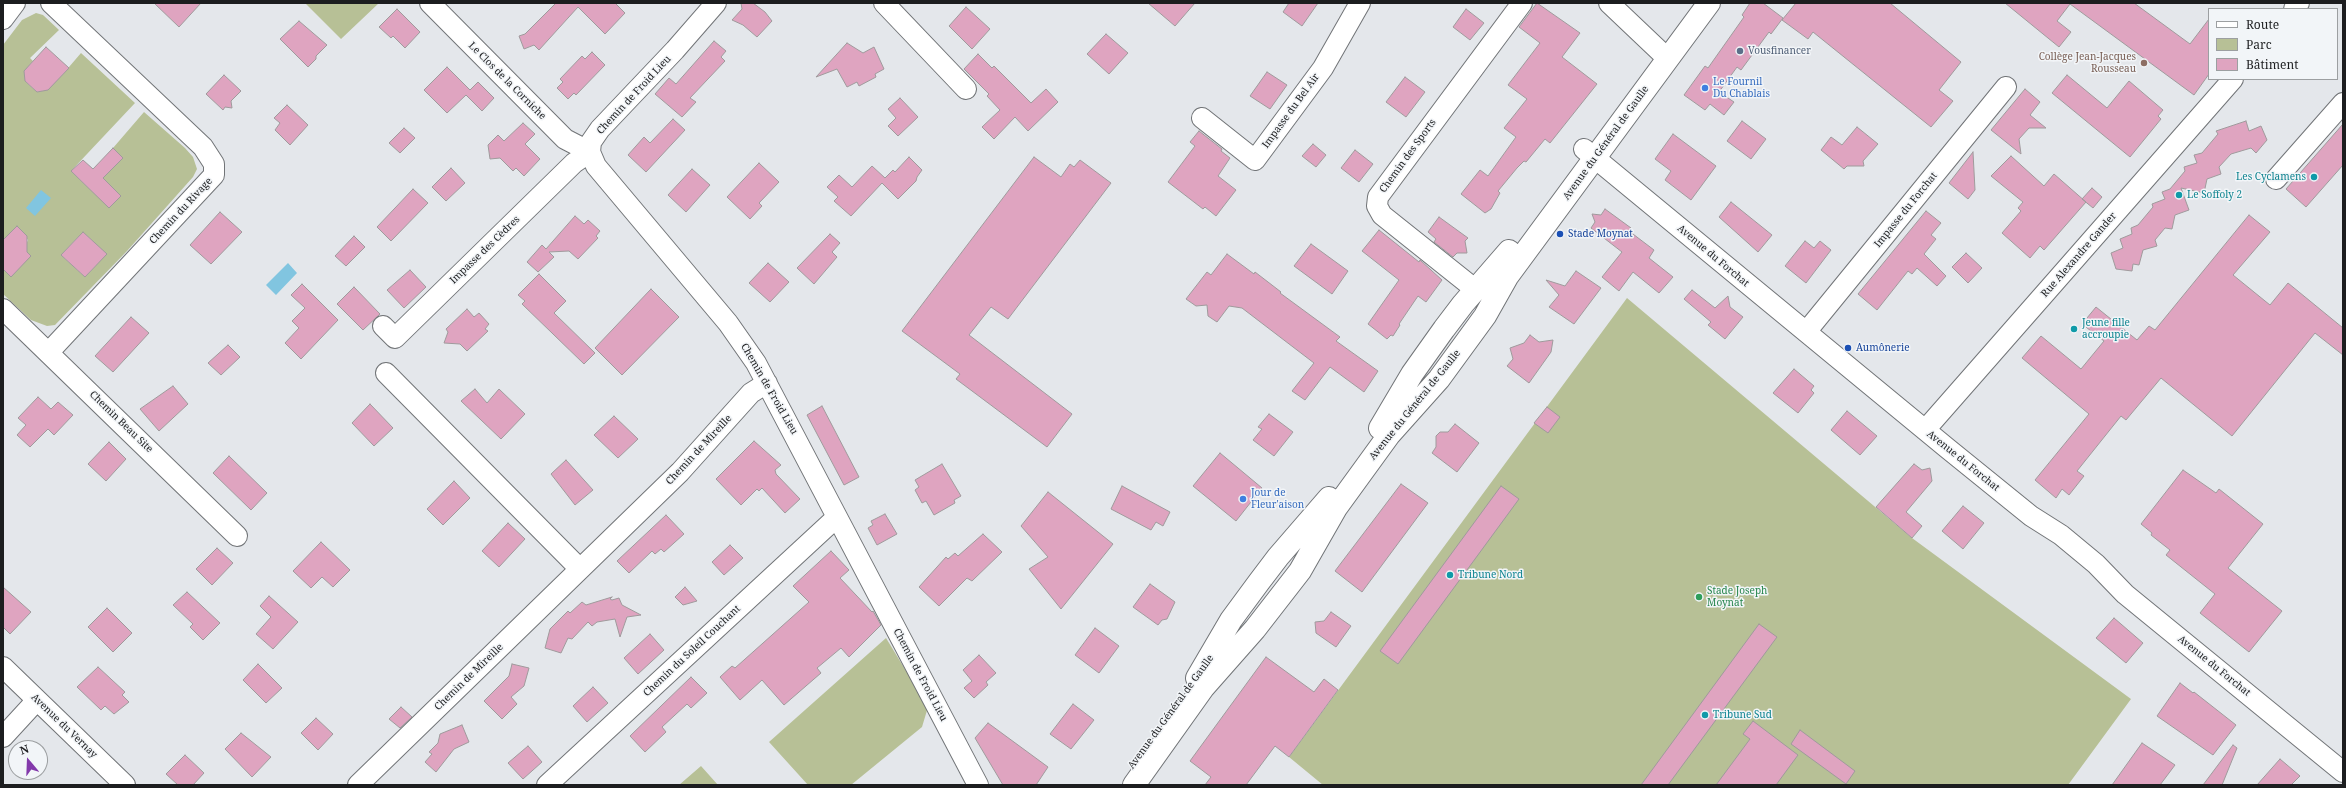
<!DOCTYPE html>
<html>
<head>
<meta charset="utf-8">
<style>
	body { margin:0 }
	#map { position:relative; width:2346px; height:788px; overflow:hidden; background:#e4e7eb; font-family:"Noto Serif",serif }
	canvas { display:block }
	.frame { position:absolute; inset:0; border:4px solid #1c1d1f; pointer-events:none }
	.legend { position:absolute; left:2208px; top:8px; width:130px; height:72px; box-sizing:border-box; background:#f2f5f8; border:1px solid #9c9fa1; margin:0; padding:5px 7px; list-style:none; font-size:12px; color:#1c1d1f }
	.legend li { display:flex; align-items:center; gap:8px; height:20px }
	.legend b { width:20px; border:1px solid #9c9fa1 }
	.north { position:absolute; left:8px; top:740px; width:40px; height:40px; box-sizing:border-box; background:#f2f5f8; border:1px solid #9c9fa1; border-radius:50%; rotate:341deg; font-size:11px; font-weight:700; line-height:16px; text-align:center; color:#1c1d1f }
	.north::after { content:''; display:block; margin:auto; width:14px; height:18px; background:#8339ab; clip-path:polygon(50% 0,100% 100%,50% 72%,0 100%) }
</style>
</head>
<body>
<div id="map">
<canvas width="2346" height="788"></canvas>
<div class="frame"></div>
<ul class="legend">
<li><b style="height:5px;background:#fff"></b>Route</li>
<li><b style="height:11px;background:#b7c096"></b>Parc</li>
<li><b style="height:11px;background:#dfa4c0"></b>Bâtiment</li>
</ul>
<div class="north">N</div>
</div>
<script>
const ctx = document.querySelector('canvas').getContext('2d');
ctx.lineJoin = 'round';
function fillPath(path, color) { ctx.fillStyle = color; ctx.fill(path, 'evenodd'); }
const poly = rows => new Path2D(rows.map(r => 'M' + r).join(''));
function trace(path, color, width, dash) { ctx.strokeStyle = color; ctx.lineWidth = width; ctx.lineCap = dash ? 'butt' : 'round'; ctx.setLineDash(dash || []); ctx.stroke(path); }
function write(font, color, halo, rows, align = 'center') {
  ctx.font = font + ' "Noto Serif",serif'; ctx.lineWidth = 3; ctx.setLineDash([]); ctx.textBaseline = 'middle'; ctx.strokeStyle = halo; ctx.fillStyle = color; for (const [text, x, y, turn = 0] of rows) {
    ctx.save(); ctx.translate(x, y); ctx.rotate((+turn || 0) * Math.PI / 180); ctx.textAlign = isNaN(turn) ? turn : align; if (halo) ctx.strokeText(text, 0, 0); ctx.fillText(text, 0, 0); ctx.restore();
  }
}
fillPath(poly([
	[305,3,379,3,341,39],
	[36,13,43,15,59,30,30,58,33,61,28,67,25,81,37,92,44,90,63,74,81,53,135,103,71,171,109,207,103,178,122,158,113,148,144,112,185,148,193,157,197,169,193,177,127,251,55,325,47,326,31,320,3,294,3,269,24,249,28,240,17,226,3,240,3,45,22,20],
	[83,232,106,254,85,277,61,255],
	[1627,298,1912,538,2131,699,2068,785,1323,785,1289,757],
	[886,638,928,707,922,727,851,785,808,785,769,742],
	[701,766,718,785,679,785]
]), '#b7c096');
fillPath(poly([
	[41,190,51,198,35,216,26,208],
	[288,263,297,273,276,295,266,285]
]), '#81c5e0');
const building = poly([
	[154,3,201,3,179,27,154,3],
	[556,3,615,3,625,13,605,34,578,7,539,50,534,45,524,49,519,36,525,34,556,3],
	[741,3,753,3,765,12,772,21,757,37,743,25,732,20,742,9,741,3],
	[1148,3,1195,3,1175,26,1148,3],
	[1289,3,1318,3,1302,26,1283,12,1289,3],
	[1537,3,1580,33,1562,57,1597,84,1550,143,1545,139,1526,162,1524,161,1517,168,1498,191,1500,193,1491,209,1485,213,1461,194,1480,170,1488,176,1516,137,1504,128,1527,99,1508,85,1540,43,1519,27,1537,3],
	[1750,3,1763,3,1783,18,1771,34,1769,32,1741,70,1737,67,1719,92,1734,102,1724,115,1710,104,1705,110,1684,95,1705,66,1708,68,1744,17,1742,15,1750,3],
	[1796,3,1890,3,1961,62,1939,90,1953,101,1931,127,1813,32,1808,39,1782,20,1796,3],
	[2005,3,2134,3,2190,44,2209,19,2209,74,2194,95,2070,4,2057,21,2071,32,2059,47,2005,3],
	[966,7,990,29,972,49,949,26,966,7],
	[397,9,420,32,405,48,393,36,391,38,379,27,397,9],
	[1466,9,1484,23,1470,40,1453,27,1466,9],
	[299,21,327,45,316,56,316,59,308,67,280,39,299,21],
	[1106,34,1128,53,1109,74,1087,54,1106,34],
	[714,41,726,51,721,57,725,61,690,98,696,102,682,117,655,94,669,78,676,84,714,41],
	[847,43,863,53,874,47,884,69,875,74,876,77,859,86,857,82,847,87,837,69,816,77,847,43],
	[46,47,69,68,48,90,37,92,25,81,24,71,46,47],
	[592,52,605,65,576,95,574,93,568,99,557,88,563,82,560,79,582,56,585,59,592,52],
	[978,54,992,68,994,66,1031,103,1046,89,1058,102,1028,131,1015,117,994,139,982,127,1000,110,987,96,989,94,964,69,978,54],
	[447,67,470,90,478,82,494,98,482,111,466,95,447,113,424,90,447,67],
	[1267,72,1287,85,1270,109,1250,96,1267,72],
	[224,75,241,91,231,101,232,108,225,107,223,110,206,94,224,75],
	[2067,75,2107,108,2129,81,2163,110,2158,116,2161,119,2130,157,2052,93,2067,75],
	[1405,77,1425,92,1406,117,1386,102,1405,77],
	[2025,89,2040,102,2030,115,2046,128,2029,128,2019,139,2021,154,1991,130,2025,89],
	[900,98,918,117,898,136,888,126,896,118,888,109,900,98],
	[287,105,308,125,290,145,275,130,280,123,274,118,287,105],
	[673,119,685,130,646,172,628,155,644,137,650,143,673,119],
	[1742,121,1766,139,1751,159,1727,141,1742,121],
	[2246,121,2249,131,2261,126,2267,140,2256,153,2251,148,2231,154,2219,167,2221,174,2207,179,2204,193,2181,188,2189,210,2175,215,2172,229,2165,228,2155,240,2157,246,2143,250,2139,265,2133,264,2132,271,2116,269,2111,253,2123,248,2120,239,2132,234,2131,228,2138,225,2153,207,2152,204,2165,199,2162,192,2170,189,2185,171,2184,167,2197,163,2194,155,2202,153,2218,134,2216,131,2246,121],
	[523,123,535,134,525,144,540,159,524,176,516,168,513,171,500,158,490,159,488,145,498,135,504,141,523,123],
	[2343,124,2343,165,2306,207,2286,189,2343,124],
	[1857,127,1878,144,1863,161,1864,166,1847,166,1844,169,1821,150,1831,137,1842,145,1857,127],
	[404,128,415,138,400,153,389,143,404,128],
	[1199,131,1222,149,1221,151,1230,158,1218,176,1236,190,1216,216,1205,207,1203,209,1168,182,1195,146,1190,142,1199,131],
	[1673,134,1716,166,1691,200,1665,180,1671,171,1655,159,1673,134],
	[1313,144,1326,155,1316,167,1302,156,1313,144],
	[113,148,123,158,103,178,121,196,109,208,71,171,83,160,93,169,113,148],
	[1355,150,1373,164,1359,182,1341,168,1355,150],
	[1973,152,1975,190,1968,199,1949,183,1973,152],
	[2011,156,2044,186,2054,174,2086,202,2044,250,2040,246,2030,258,2002,233,2021,211,2018,208,2023,202,1991,176,2011,156],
	[909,157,922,170,917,177,916,181,898,199,882,183,851,216,834,201,838,197,827,187,839,175,852,187,872,166,885,178,893,170,895,172,909,157],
	[1034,157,1061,177,1070,164,1074,167,1080,160,1111,183,1008,319,991,307,969,335,1072,414,1047,447,956,379,960,374,902,331,1034,157],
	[759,163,779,182,759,203,762,206,750,219,727,197,759,163],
	[451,168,465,183,446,201,432,187,451,168],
	[692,169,710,185,686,212,668,195,692,169],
	[2092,188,2102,197,2093,208,2082,199,2092,188],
	[413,189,428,203,391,241,377,227,413,189],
	[1731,202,1772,235,1758,252,1719,217,1731,202],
	[1605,209,1631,228,1629,231,1654,250,1649,258,1673,277,1659,293,1633,272,1619,291,1602,277,1622,252,1591,228,1595,222,1592,214,1601,215,1605,209],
	[1926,211,1941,223,1931,235,1936,239,1924,254,1946,276,1937,286,1917,268,1912,274,1908,271,1877,310,1858,294,1926,211],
	[220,212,242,232,211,264,190,245,220,212],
	[2249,215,2270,232,2233,275,2270,305,2288,283,2343,328,2343,355,2315,333,2232,436,2161,378,2126,420,2121,416,2077,471,2084,476,2069,495,2062,489,2056,498,2035,480,2089,414,2022,358,2041,336,2081,369,2104,341,2082,324,2096,307,2137,340,2149,326,2155,330,2249,215],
	[575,216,584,224,588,220,600,231,596,236,598,238,578,259,569,251,549,252,554,257,538,272,527,262,542,245,546,249,575,216],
	[1439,217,1468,238,1465,241,1467,253,1457,253,1453,257,1434,242,1436,239,1428,232,1439,217],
	[17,226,27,236,27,252,31,256,11,277,3,269,3,240,17,226],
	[1379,230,1419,262,1420,260,1442,280,1426,302,1418,296,1399,324,1400,325,1393,336,1391,335,1387,339,1368,324,1399,280,1362,251,1379,230],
	[83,232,107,254,85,277,61,255,83,232],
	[830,234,840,243,832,252,837,257,814,284,797,268,830,234],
	[354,236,365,247,346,266,335,256,354,236],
	[1805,241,1814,248,1820,241,1831,250,1806,283,1785,266,1805,241],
	[1311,244,1348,271,1332,294,1294,266,1311,244],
	[1966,253,1982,268,1968,283,1952,267,1966,253],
	[1227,254,1254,274,1255,272,1281,292,1280,293,1340,337,1336,341,1378,371,1364,392,1330,367,1305,400,1292,391,1314,363,1242,308,1229,306,1217,322,1208,316,1207,305,1196,306,1186,299,1207,272,1211,275,1227,254],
	[768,263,789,282,770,302,749,283,768,263],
	[410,270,426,287,404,308,387,290,410,270],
	[1576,271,1601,288,1574,324,1549,307,1559,295,1546,280,1565,286,1576,271],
	[539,274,566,301,554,313,595,353,584,364,522,304,525,301,518,295,539,274],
	[302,284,338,320,301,359,285,343,299,328,292,321,305,308,291,295,302,284],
	[354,287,380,314,363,330,337,304,354,287],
	[651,289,679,317,622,375,595,348,651,289],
	[1692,290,1715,308,1728,296,1730,307,1743,317,1725,339,1708,325,1711,322,1684,299,1692,290],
	[467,309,474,317,479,313,489,324,485,329,488,331,467,351,460,344,444,343,448,332,446,329,467,309],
	[131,317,149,333,113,372,95,356,131,317],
	[1530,335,1539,342,1553,340,1551,352,1529,383,1507,366,1513,359,1510,348,1524,343,1530,335],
	[228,345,240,357,221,375,208,363,228,345],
	[1794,369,1814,386,1811,390,1814,393,1798,413,1773,393,1794,369],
	[173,386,188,404,159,431,140,409,173,386],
	[475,389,487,403,499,389,525,414,501,439,461,401,475,389],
	[38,397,51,409,58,402,73,415,54,435,48,429,30,447,17,435,26,425,18,418,38,397],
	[370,404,393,428,374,446,352,423,370,404],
	[822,406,859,477,844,485,807,415,822,406],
	[1547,407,1560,417,1548,433,1534,423,1547,407],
	[1847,411,1877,436,1860,455,1831,430,1847,411],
	[1269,414,1293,432,1274,456,1253,440,1262,429,1258,427,1269,414],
	[614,416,638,439,618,458,594,435,614,416],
	[1455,424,1479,443,1457,472,1432,453,1436,447,1436,436,1440,432,1448,432,1455,424],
	[754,441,781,465,775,470,776,474,800,499,785,513,762,488,759,491,757,489,741,505,716,479,754,441],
	[109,442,126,459,106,481,88,464,109,442],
	[1220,453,1262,488,1236,521,1193,486,1220,453],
	[229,456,267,493,251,510,213,473,229,456],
	[566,460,593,490,575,505,551,474,566,460],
	[942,464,961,496,954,500,955,503,934,515,926,501,922,503,915,490,919,487,915,480,942,464],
	[1914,464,1922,470,1930,468,1932,481,1906,512,1922,526,1912,538,1876,507,1914,464],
	[2183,470,2216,493,2219,489,2263,524,2228,568,2282,611,2249,652,2200,613,2215,594,2166,555,2170,550,2151,535,2152,533,2141,524,2183,470],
	[454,481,470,498,443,525,427,509,454,481],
	[1401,484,1428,503,1362,592,1335,571,1401,484],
	[1122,486,1170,512,1163,526,1156,522,1151,530,1111,509,1122,486],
	[1501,486,1519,499,1398,664,1380,651,1501,486],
	[1048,492,1113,544,1061,609,1029,569,1048,557,1021,526,1048,492],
	[1963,506,1984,523,1963,549,1942,531,1963,506],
	[885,514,897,534,877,545,868,528,873,525,871,521,885,514],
	[666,515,684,534,664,552,661,549,655,554,652,551,629,573,617,561,666,515],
	[508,523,525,539,499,567,482,551,508,523],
	[983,534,1002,552,972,581,967,578,939,606,919,587,946,557,948,559,955,553,958,556,983,534],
	[321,542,350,570,333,587,322,577,311,588,293,571,321,542],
	[730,545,743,558,724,575,712,562,730,545],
	[217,548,233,563,212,585,196,569,217,548],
	[831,551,849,570,840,578,872,612,873,611,881,625,849,657,841,648,817,668,821,673,784,705,762,680,740,700,720,677,732,666,735,668,809,602,793,586,831,551],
	[1150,584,1175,602,1167,619,1162,620,1158,625,1133,607,1150,584],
	[3,587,31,612,10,634,3,627,3,587],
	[685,587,697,601,683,605,675,597,685,587],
	[187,592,220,623,203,640,190,627,193,624,173,605,187,592],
	[269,596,298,622,273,649,256,634,271,617,260,606,269,596],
	[612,597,610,599,612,600,619,598,622,605,641,615,627,617,620,637,615,619,597,622,592,626,588,622,572,639,568,638,561,653,545,648,550,629,568,611,570,613,582,602,586,605,612,597],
	[107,608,132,633,113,652,88,627,107,608],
	[1331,612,1351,626,1336,647,1316,633,1315,622,1324,621,1331,612],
	[2114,618,2143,643,2126,663,2096,638,2114,618],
	[1759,624,1777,637,1668,785,1641,785,1759,624],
	[1095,628,1119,646,1099,673,1075,655,1095,628],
	[650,634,664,650,638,674,624,658,650,634],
	[979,655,996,673,986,682,988,685,974,698,964,688,972,681,963,670,979,655],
	[1266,657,1314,692,1324,679,1338,690,1289,757,1275,746,1246,785,1205,785,1211,777,1190,761,1266,657],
	[258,664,282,688,266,703,243,680,258,664],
	[512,664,529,668,524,686,511,697,517,704,502,719,484,701,509,676,512,664],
	[98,667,125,692,122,695,129,702,114,714,105,706,101,710,77,687,98,667],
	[691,677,707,693,691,708,687,704,662,727,666,732,645,752,630,736,691,677],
	[2180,683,2193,693,2194,692,2236,725,2213,755,2157,716,2180,683],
	[593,687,608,703,587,722,573,706,593,687],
	[1073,704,1094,720,1071,749,1050,734,1073,704],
	[401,707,412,717,400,728,389,719,401,707],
	[316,718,333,734,318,750,301,733,316,718],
	[1753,721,1798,755,1776,785,1716,785,1750,739,1743,734,1753,721],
	[988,723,1048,767,1036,785,1003,785,975,738,988,723],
	[462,725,469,742,454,749,436,772,425,762,432,754,429,752,438,743,440,734,462,725],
	[1800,730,1855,771,1846,784,1791,744,1800,730],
	[241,733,271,757,252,777,225,749,241,733],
	[2142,743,2175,765,2160,785,2112,785,2142,743],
	[2233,745,2237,748,2222,785,2203,785,2233,745],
	[528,746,542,762,523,779,508,763,528,746],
	[185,755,204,773,193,785,178,785,166,774,185,755],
	[2280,759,2300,776,2291,785,2257,785,2280,759]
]);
fillPath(building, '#dfa4c0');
trace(building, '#9f9a9c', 1);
const minor = poly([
	[716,3,675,50,600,129,591,142,590,152,596,166,728,323,756,363,978,785],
	[884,3,966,89],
	[1609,3,1668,59],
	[2294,9,2299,3],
	[3,19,15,3],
	[1202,118,1255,160,1323,68,1360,3],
	[1584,149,1947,448,2031,516,2061,535,2096,564,2125,594,2343,772],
	[2276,179,2343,103],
	[1476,290,1382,215,1377,206,1378,197,1522,3],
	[3,309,237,536],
	[383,326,395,338,574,163,590,152,565,139,430,3],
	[1806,332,2006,87],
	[49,352,214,175,214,164,203,147,51,3],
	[386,373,580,569],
	[1925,430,2233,79],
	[3,667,125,785],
	[3,737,37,700],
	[358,785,680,472,751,393,767,383],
	[547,785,837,517]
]);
const major = poly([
	[1380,428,1412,374,1444,329,1463,304,1509,251],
	[1197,678,1231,620,1259,582,1278,557,1329,498],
	[1134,785,1203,688,1255,629,1300,571,1336,508,1389,435,1439,379,1485,316,1507,277,1709,3]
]);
trace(minor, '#717477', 22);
trace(major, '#717477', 24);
trace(minor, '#fff', 20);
trace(major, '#fff', 22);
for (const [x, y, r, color] of [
	[1740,51,4,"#5c6f8a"],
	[2144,63,4,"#8d6e63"],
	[1705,88,4,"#3f7fe0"],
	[2314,177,4,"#0f9aa8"],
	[2179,195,4,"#0f9aa8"],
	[1560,234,4,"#1a4fb4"],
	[2074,329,4,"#0f9aa8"],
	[1848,348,4,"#1a4fb4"],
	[1243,499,4,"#3f7fe0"],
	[1450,575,4,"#0f9aa8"],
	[1699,597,4,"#2e9e5b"],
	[1705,715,4,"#0f9aa8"]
]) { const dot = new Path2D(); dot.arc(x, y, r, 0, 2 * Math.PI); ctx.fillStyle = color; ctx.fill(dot); trace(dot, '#f2f5f8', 1.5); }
write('10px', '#4e5e75', '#f2f5f8', [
	["Vousfinancer",1748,51]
], 'left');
write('10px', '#785e54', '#f2f5f8', [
	["Collège Jean-Jacques",2136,57],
	["Rousseau",2136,69]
], 'right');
write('10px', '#1c1d1f', '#f2f5f8', [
	["Le Clos de la Corniche",507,81,45],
	["Chemin de Froid Lieu",634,95,-47],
	["Impasse du Bel Air",1291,111,-54],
	["Avenue du Général de Gaulle",1606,143,-54],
	["Chemin des Sports",1408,156,-54],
	["Impasse du Forchat",1906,210,-51],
	["Chemin du Rivage",181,211,-47],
	["Impasse des Cèdres",485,250,-44],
	["Rue Alexandre Gander",2079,255,-49],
	["Avenue du Forchat",1713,256,40],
	["Chemin de Froid Lieu",769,389,60],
	["Avenue du Général de Gaulle",1415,405,-51],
	["Chemin Beau Site",121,422,44],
	["Chemin de Mireille",699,450,-47],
	["Avenue du Forchat",1963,461,39],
	["Chemin du Soleil Couchant",692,651,-43],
	["Avenue du Forchat",2214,666,39],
	["Chemin de Froid Lieu",920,675,62],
	["Chemin de Mireille",469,677,-44],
	["Avenue du Général de Gaulle",1171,712,-54],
	["Avenue du Vernay",64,726,44]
]);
write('10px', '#366cbe', '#f2f5f8', [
	["Le Fournil",1713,82],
	["Du Chablais",1713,94],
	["Jour de",1251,493],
	["Fleur'aison",1251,505]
], 'left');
write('10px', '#0d838f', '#f2f5f8', [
	["Les Cyclamens",2306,177,"right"],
	["Le Soffoly 2",2187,195],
	["Jeune fille",2082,323],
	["accroupie",2082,335],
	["Tribune Nord",1458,575],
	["Tribune Sud",1713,715]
], 'left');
write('10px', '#164399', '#f2f5f8', [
	["Stade Moynat",1568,234],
	["Aumônerie",1856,348]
], 'left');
write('10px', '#27864d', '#f2f5f8', [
	["Stade Joseph",1707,591],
	["Moynat",1707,603]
], 'left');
</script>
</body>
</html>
